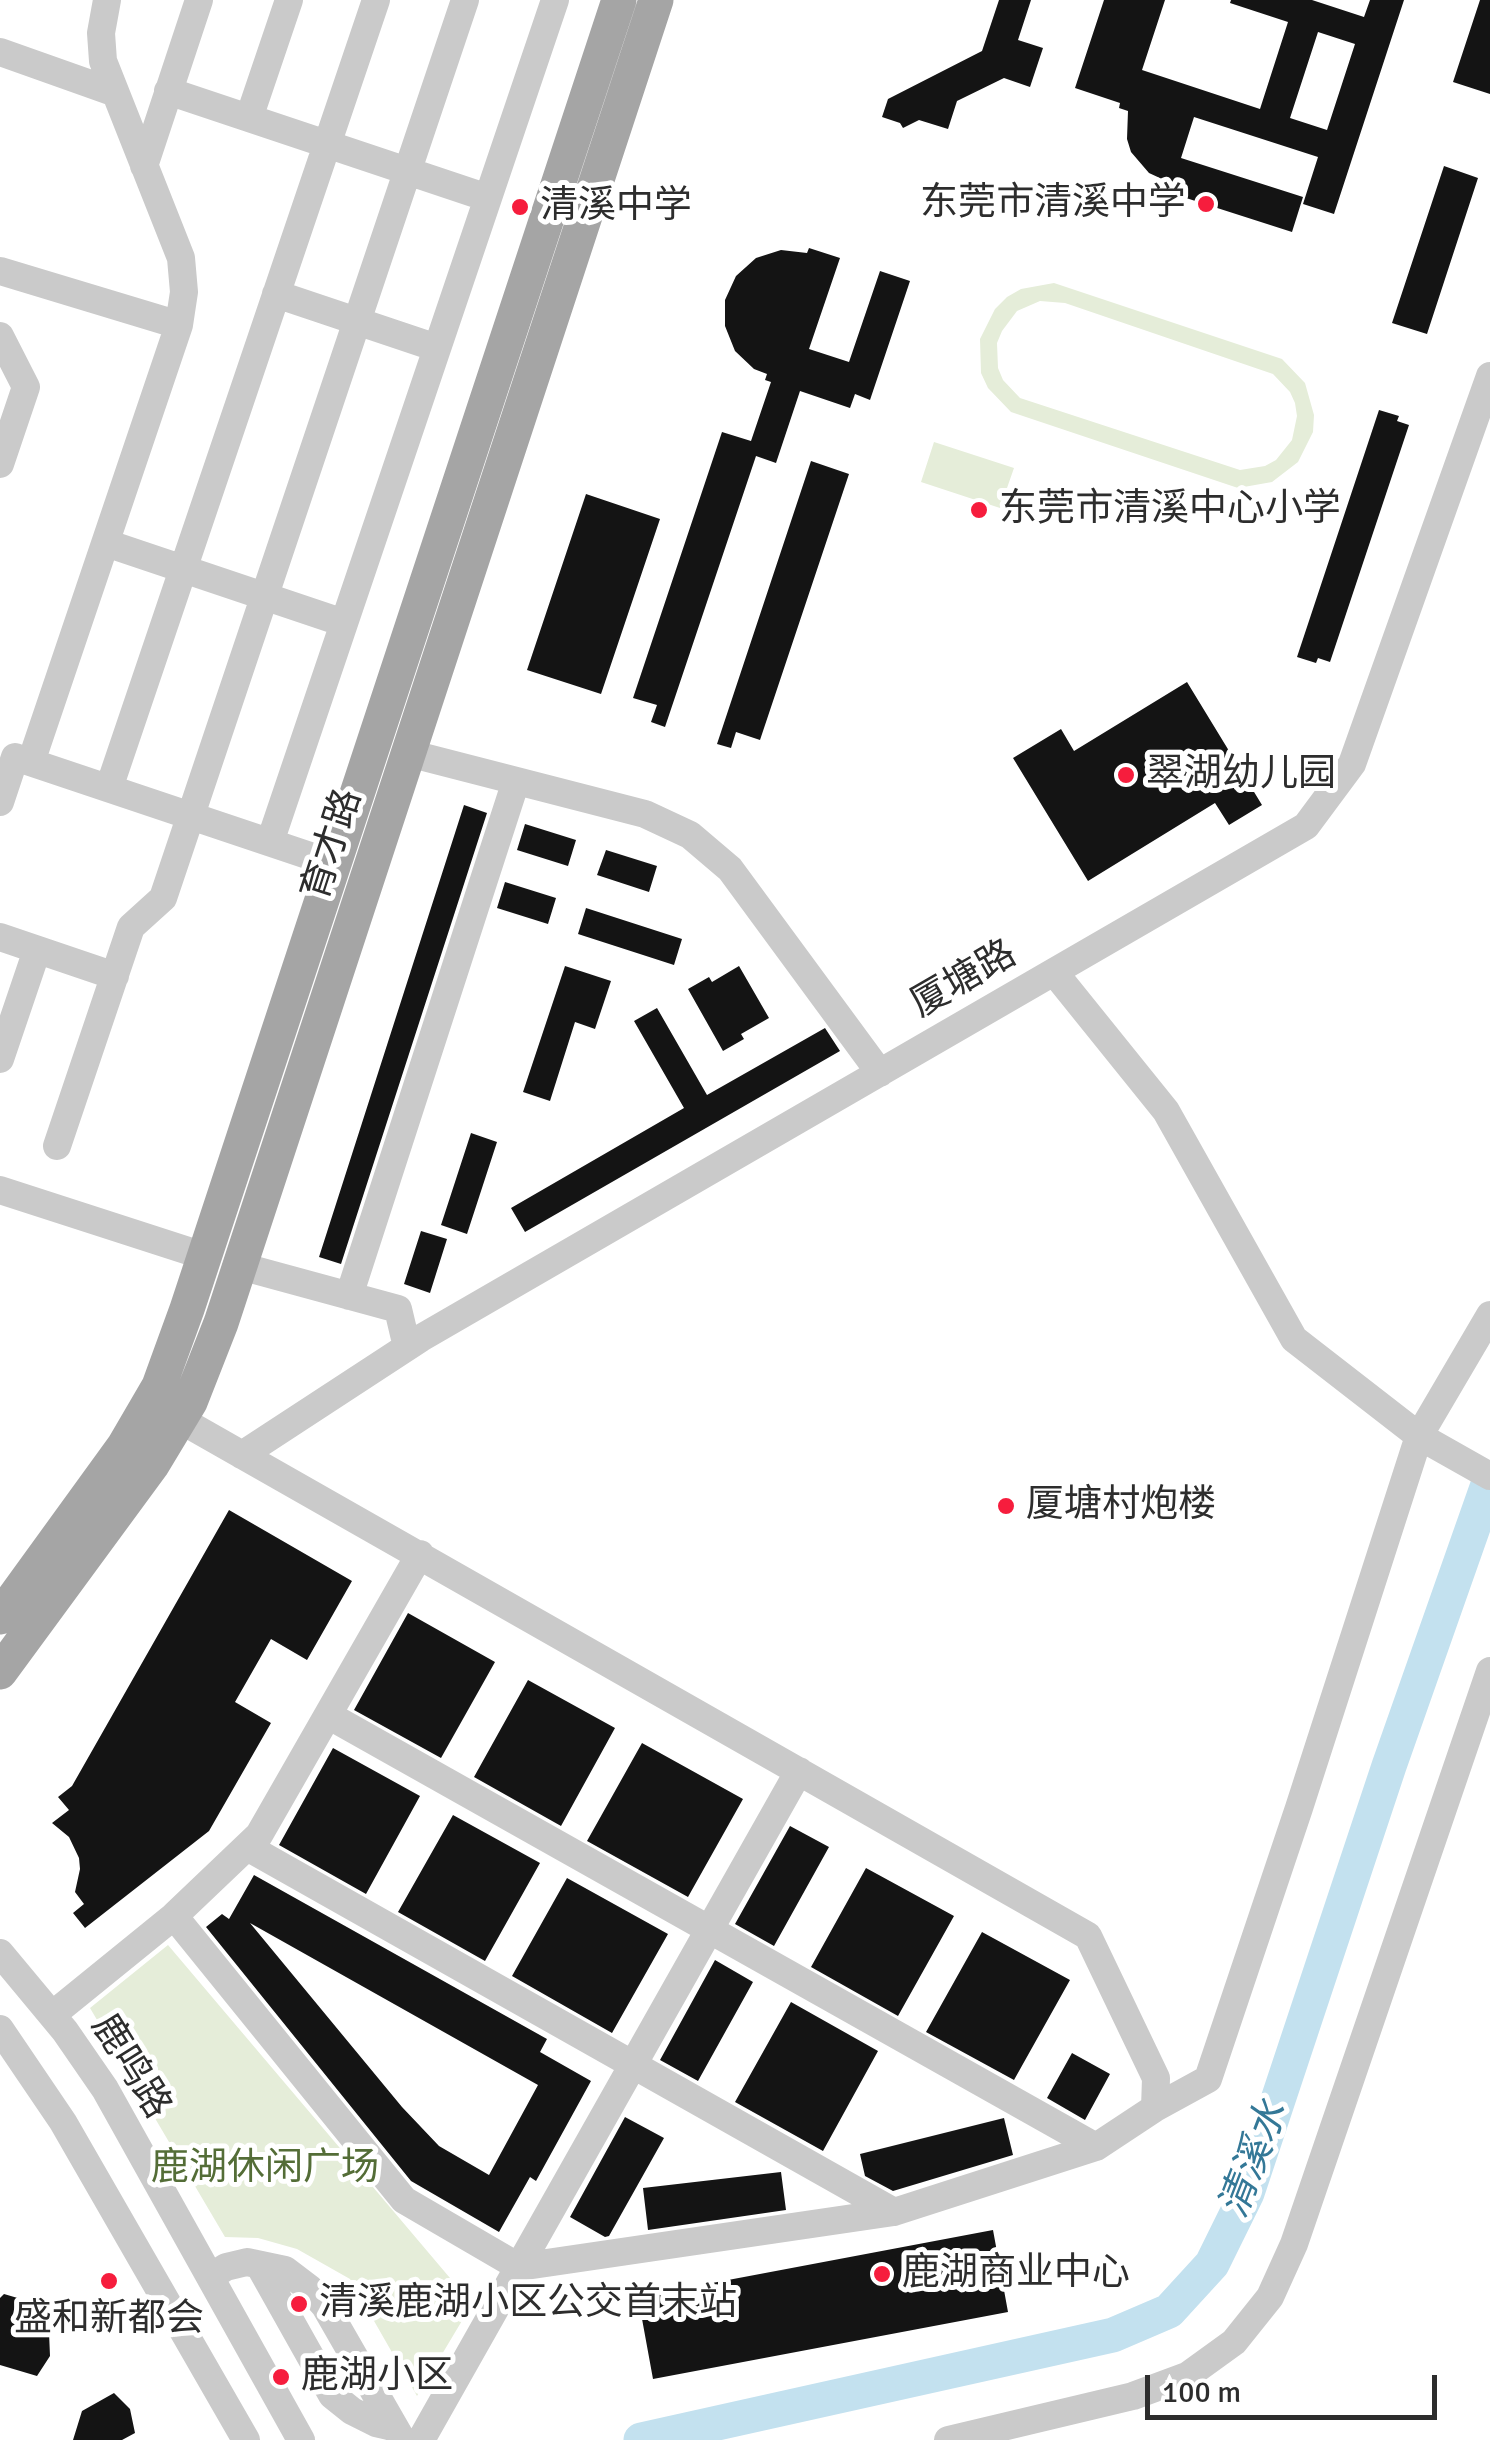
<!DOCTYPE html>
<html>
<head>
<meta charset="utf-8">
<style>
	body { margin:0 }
	#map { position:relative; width:1490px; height:2440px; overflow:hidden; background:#fff; font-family:Signika,sans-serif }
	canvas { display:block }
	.scale { position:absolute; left:1145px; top:2375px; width:292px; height:45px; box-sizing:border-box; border:5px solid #2d2d2d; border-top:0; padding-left:12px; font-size:30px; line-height:35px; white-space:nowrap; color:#2d2d2d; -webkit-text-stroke:8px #fff; paint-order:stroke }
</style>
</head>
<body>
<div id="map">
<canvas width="1490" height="2440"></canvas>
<div class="scale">100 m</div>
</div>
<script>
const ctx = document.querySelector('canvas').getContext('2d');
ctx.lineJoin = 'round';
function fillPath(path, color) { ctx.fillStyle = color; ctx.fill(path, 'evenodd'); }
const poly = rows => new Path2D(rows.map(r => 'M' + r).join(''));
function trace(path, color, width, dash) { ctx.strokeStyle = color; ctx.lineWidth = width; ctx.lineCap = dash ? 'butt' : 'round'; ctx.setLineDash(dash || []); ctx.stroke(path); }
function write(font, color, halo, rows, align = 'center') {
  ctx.font = font + ' Signika,"Noto Sans SC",sans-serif'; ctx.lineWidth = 10; ctx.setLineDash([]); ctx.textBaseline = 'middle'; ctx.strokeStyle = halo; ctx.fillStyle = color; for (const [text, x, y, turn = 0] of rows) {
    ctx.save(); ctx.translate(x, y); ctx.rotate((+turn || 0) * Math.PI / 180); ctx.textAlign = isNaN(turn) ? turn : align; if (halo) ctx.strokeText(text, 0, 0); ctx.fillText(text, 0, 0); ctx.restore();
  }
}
fillPath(poly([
	[1054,283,1282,359,1305,383,1314,415,1313,432,1298,462,1272,482,1238,488,1011,412,988,388,981,373,980,339,995,309,1007,297,1021,289],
	[1040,301,1065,303,1273,374,1290,392,1295,403,1297,416,1292,440,1276,460,1265,466,1240,470,1020,398,1003,380,998,368,997,343,1002,331,1017,311],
	[934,442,1014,468,1000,508,921,482],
	[168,1945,472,2304,417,2396,350,2279,297,2249,258,2238,225,2237,90,2008]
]), '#e5edd9');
trace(poly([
	[641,2440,1113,2335,1169,2311,1212,2264,1247,2193,1389,1766,1490,1479]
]), '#c3e1ef', 35);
fillPath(poly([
	[999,0,1031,0,1018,40,1043,48,1030,87,1004,78,957,101,948,129,919,120,903,128,900,123,882,117,888,99,982,51],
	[1104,0,1165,0,1142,70,1260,109,1288,22,1230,3,1231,0,1312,0,1364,17,1370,0,1404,0,1334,214,1303,204,1318,157,1194,117,1181,158,1303,197,1292,232,1158,189,1162,179,1149,173,1131,152,1127,139,1128,111,1119,108,1120,103,1075,88],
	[1318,32,1355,44,1327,130,1290,118],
	[1480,0,1490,0,1490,94,1453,82],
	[1444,166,1478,178,1427,334,1392,323],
	[809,248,840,258,809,349,849,362,880,271,910,281,870,400,855,394,850,408,800,391,776,463,756,456,665,727,651,722,657,705,633,698,722,432,751,441,771,382,765,380,767,374,754,369,735,351,725,326,725,300,736,276,756,258,781,250,807,253],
	[1379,410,1399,416,1397,421,1409,425,1330,662,1318,658,1316,663,1297,657],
	[811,461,849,474,760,740,736,732,731,748,717,744],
	[586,494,660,519,601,694,527,670],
	[1187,682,1262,805,1229,825,1215,803,1088,881,1013,758,1061,729,1074,751],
	[464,805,487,813,341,1264,319,1257],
	[525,824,576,840,568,866,517,850],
	[606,850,657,866,649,892,597,875],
	[505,882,556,898,548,924,497,908],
	[586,908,682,939,674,965,578,934],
	[565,966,611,981,595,1029,575,1022,550,1101,523,1092],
	[739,966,769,1018,741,1034,744,1039,723,1051,688,989,709,977,712,982],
	[657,1008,707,1095,825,1028,840,1051,525,1232,511,1208,684,1108,634,1021],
	[471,1133,497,1142,467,1234,441,1225],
	[421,1231,447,1239,430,1293,404,1284],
	[229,1510,352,1581,307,1660,271,1639,235,1702,271,1723,209,1831,85,1928,73,1913,84,1904,75,1892,80,1869,79,1858,69,1837,52,1823,69,1810,58,1797,72,1786],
	[408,1613,495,1662,441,1758,354,1710],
	[528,1680,615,1728,561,1826,474,1777],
	[642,1743,743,1799,688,1897,587,1841],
	[333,1748,420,1796,366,1894,279,1845],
	[453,1815,540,1863,485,1961,398,1912],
	[790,1826,829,1847,774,1946,735,1924],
	[866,1868,954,1916,898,2016,811,1967],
	[254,1875,547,2039,540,2052,591,2081,536,2181,530,2177,499,2232,411,2181,206,1927,222,1914,229,1919],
	[250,1923,538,2085,489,2175,439,2146,402,2107],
	[567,1878,668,1934,612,2033,512,1976],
	[982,1932,1070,1980,1014,2080,926,2032],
	[715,1960,753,1982,698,2081,660,2060],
	[791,2002,878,2051,823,2151,735,2102],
	[1072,2053,1110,2074,1085,2120,1047,2098],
	[625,2117,664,2138,609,2236,605,2237,570,2217],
	[1004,2118,1013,2155,893,2191,865,2176,860,2154],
	[781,2172,786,2210,648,2230,643,2188],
	[993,2230,1008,2312,653,2379,638,2297],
	[4,2294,21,2299,18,2308,24,2309,21,2324,49,2332,50,2356,37,2376,0,2365,0,2298],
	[114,2393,130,2409,135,2433,122,2440,73,2440,82,2411]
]), '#141414');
trace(poly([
	[0,52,113,92],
	[168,91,488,198],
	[249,118,289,0],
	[144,166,199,0],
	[0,271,179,325],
	[276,294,437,348],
	[0,336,26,387,0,464],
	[106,543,344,623],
	[408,753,645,814,690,835,730,869,880,1073],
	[31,762,179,325,184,292,181,258,103,61,101,33,107,0],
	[109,788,376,0],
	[0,802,15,757,334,864],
	[270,842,555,0],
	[0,937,115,976],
	[1054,972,1166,1111,1294,1339,1419,1436,1490,1476],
	[0,1059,37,950],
	[57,1146,131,927,163,898,465,0],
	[0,1190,204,1256],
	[240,1266,398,1309,407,1347],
	[349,1296,516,781],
	[242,1455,421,1338,1306,826,1352,764,1490,376],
	[328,1715,1096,2147],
	[249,1848,894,2212],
	[174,1916,404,2200,519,2267,894,2212,1096,2147,1155,2108,1156,2078,1088,1936,179,1419],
	[0,1953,65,2031,105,2089,301,2440],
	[52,2015,174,1916,259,1835,420,1554],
	[0,2029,63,2122,246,2440],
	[1155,2108,1208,2079,1299,1808,1419,1436,1490,1315],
	[259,2265,332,2395,352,2411,376,2423,393,2427],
	[210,2277,226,2267,247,2262,285,2270,310,2289,325,2306,402,2440],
	[421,2440,799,1771],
	[948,2440,1133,2396,1187,2376,1234,2342,1270,2297,1294,2244,1490,1671]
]), '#cacaca', 28);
trace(poly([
	[0,1617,124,1446,159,1386,187,1309,619,0],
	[0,1672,152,1465,190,1402,221,1323,656,0]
]), '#a5a5a5', 35);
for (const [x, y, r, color] of [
	[1206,204,10,"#f61d3d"],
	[520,207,10,"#f61d3d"],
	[979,510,10,"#f61d3d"],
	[1126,775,10,"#f61d3d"],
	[1006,1506,10,"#f61d3d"],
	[882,2274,10,"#f61d3d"],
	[109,2281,10,"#f61d3d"],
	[299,2304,10,"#f61d3d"],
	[281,2377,10,"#f61d3d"]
]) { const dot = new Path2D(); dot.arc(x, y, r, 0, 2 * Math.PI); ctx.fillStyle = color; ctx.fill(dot); trace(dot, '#fff', 4); }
write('38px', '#2d2d2d', '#fff', [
	["东莞市清溪中学",1186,204,"right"],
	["清溪中学",540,207],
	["东莞市清溪中心小学",999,510],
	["翠湖幼儿园",1146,775],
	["厦塘村炮楼",1026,1506],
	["鹿湖商业中心",902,2274],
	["清溪鹿湖小区公交首末站",319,2304],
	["盛和新都会",109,2320,"center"],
	["鹿湖小区",301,2377]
], 'left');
write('38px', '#2d2d2d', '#fff', [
	["育才路",333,845,-72],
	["厦塘路",964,980,-30],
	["鹿鸣路",130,2067,58]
]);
write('38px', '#546d37', '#fff', [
	["鹿湖休闲广场",265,2169]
]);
write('italic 40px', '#347897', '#fff', [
	["清溪水",1255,2160,-69]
]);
</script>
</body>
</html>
